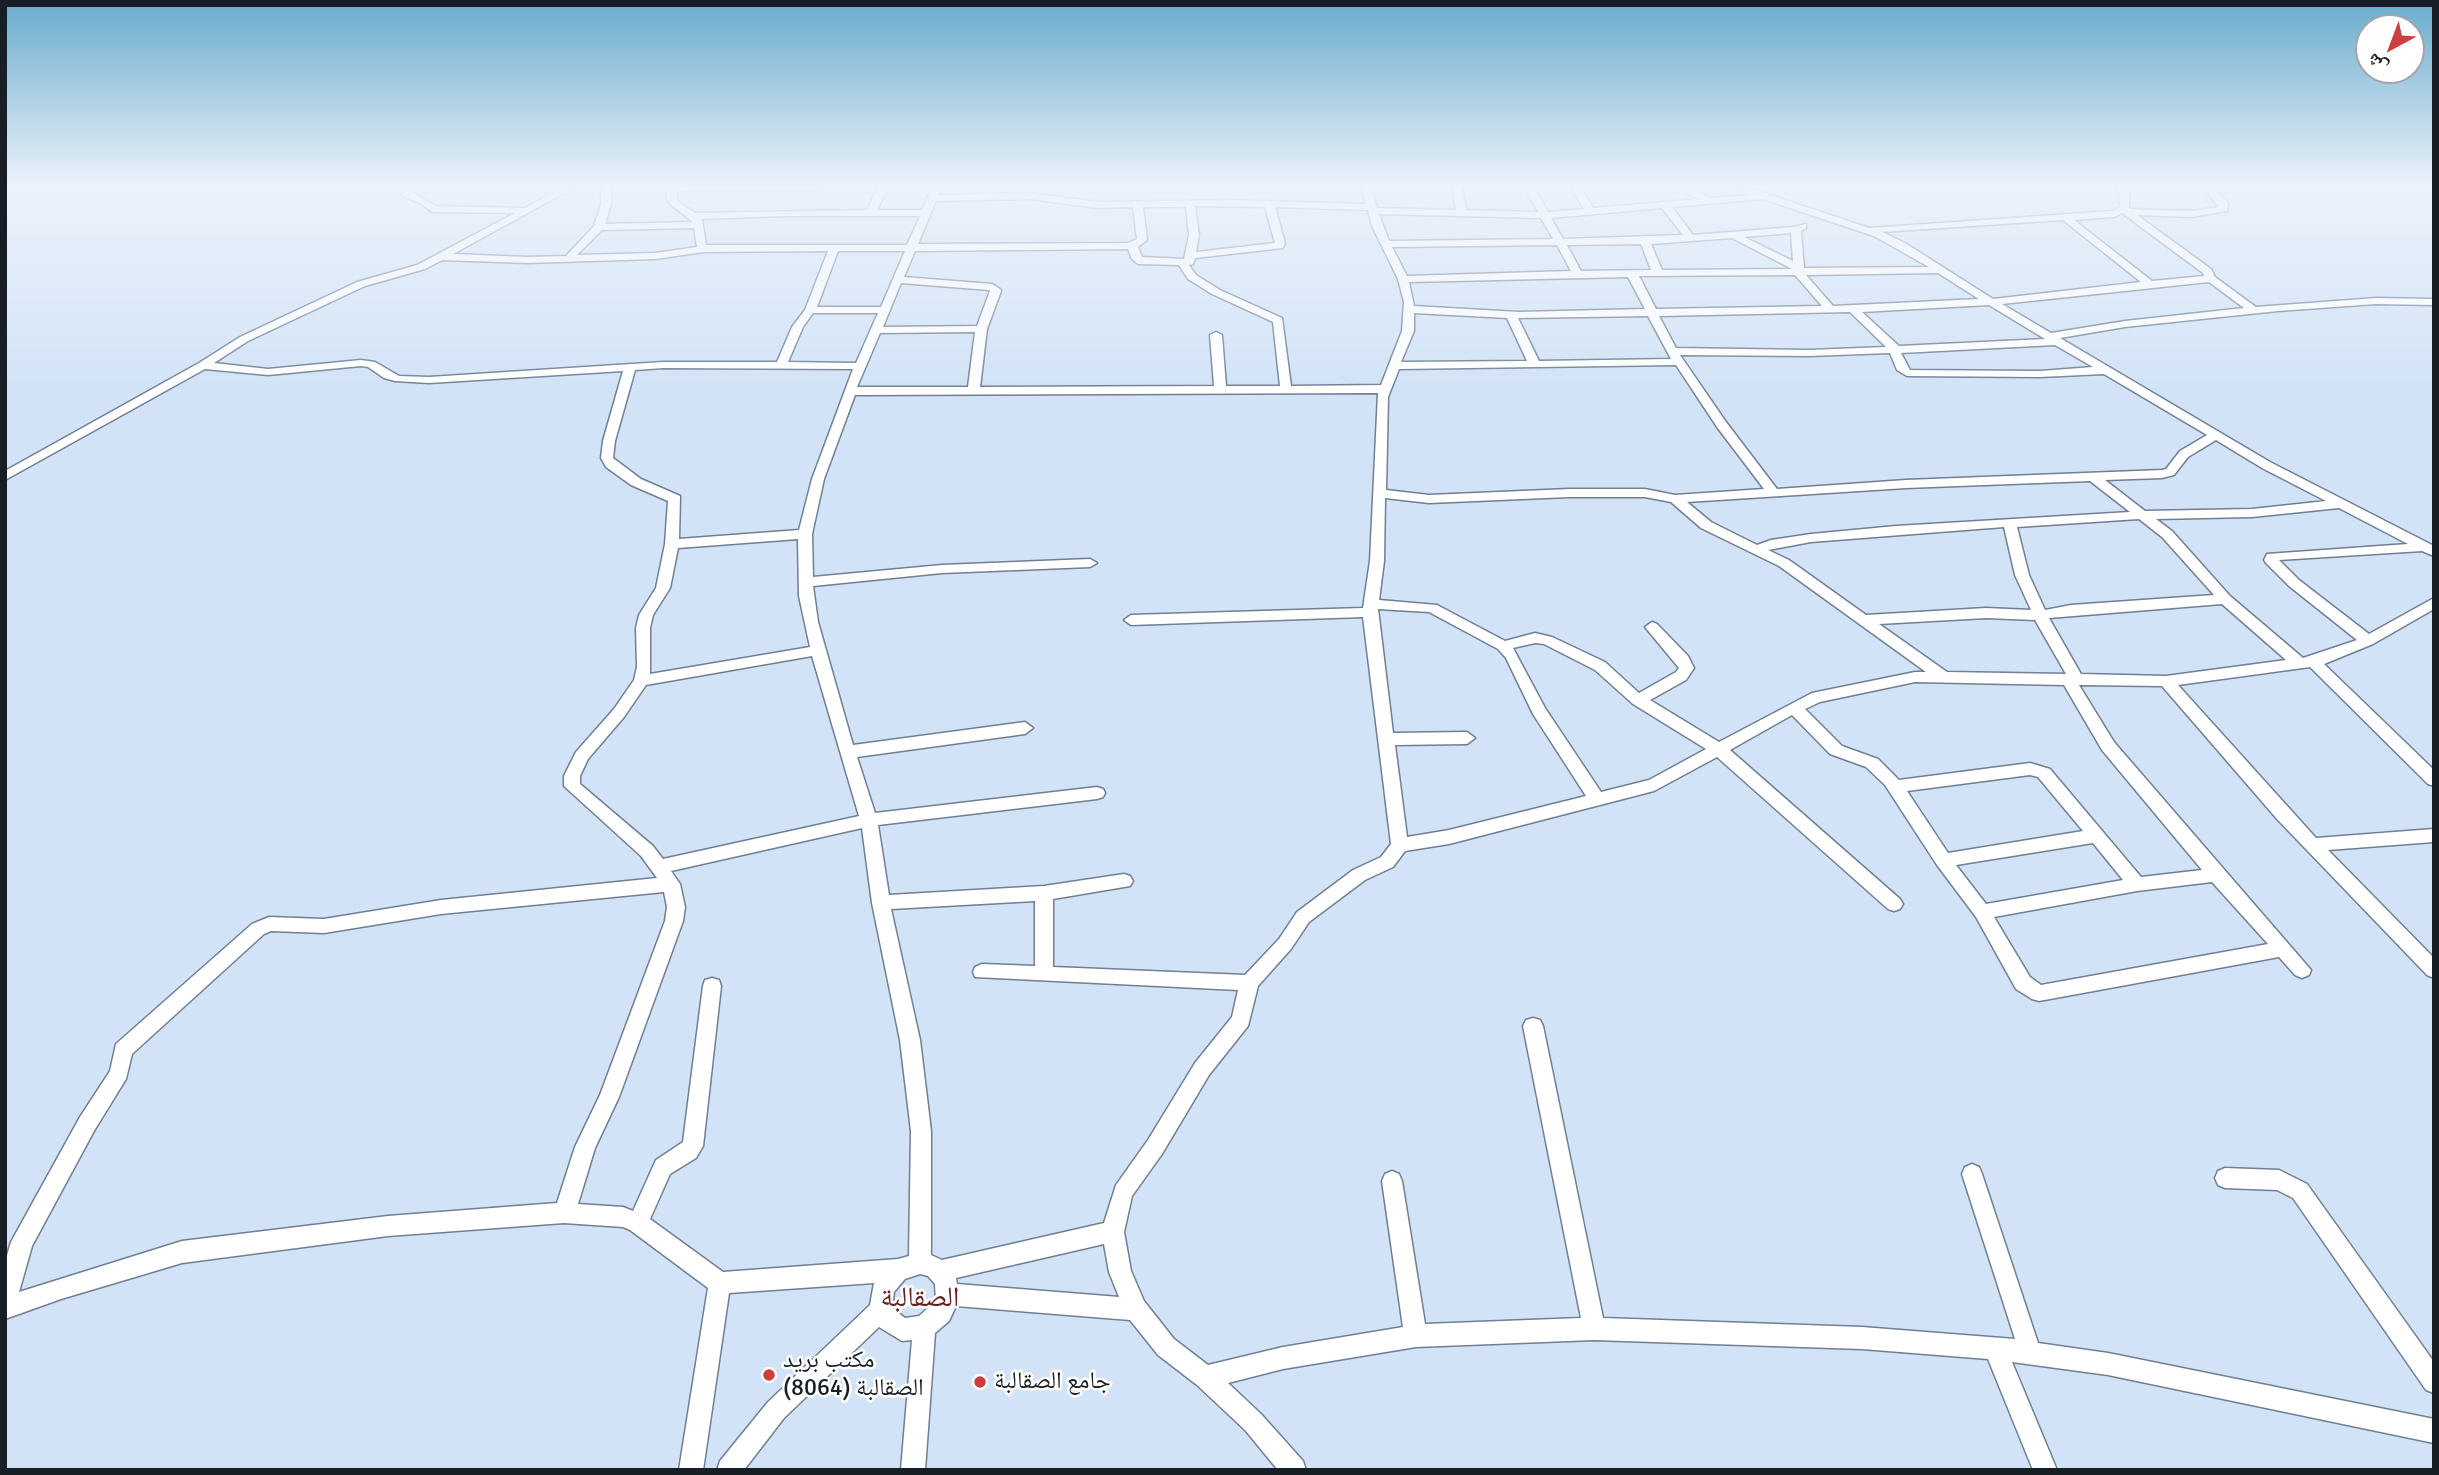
<!DOCTYPE html>
<html>
<head>
<meta charset="utf-8">
<style>
	body { margin:0 }
	#map { position:relative; width:2439px; height:1475px; overflow:hidden; background:#d2e3f7; font-family:Signika,"Noto Naskh Arabic",sans-serif }
	canvas { display:block }
	.frame { position:absolute; inset:0; border:7px solid #181e25; pointer-events:none }
	.north { position:absolute; left:2355px; top:14px; width:70px; height:70px; box-sizing:border-box; background:#fff; border:2px solid #a3a5a8; border-radius:50%; rotate:221deg; font-size:19px; font-weight:700; line-height:28px; text-align:center; color:#181e25 }
	.north::after { content:''; display:block; margin:auto; width:24px; height:32px; background:#cd3e3f; clip-path:polygon(50% 0,100% 100%,50% 72%,0 100%) }
</style>
</head>
<body>
<div id="map">
<canvas width="2439" height="1475"></canvas>
<div class="frame"></div>
<div class="north">ش</div>
</div>
<script>
const ctx = document.querySelector('canvas').getContext('2d');
ctx.lineJoin = 'round';
const poly = rows => new Path2D(rows.map(r => 'M' + r).join(''));
function trace(path, color, width, dash) { ctx.strokeStyle = color; ctx.lineWidth = width; ctx.lineCap = dash ? 'butt' : 'round'; ctx.setLineDash(dash || []); ctx.stroke(path); }
function fillPath(path, color) { ctx.fillStyle = color; ctx.fill(path, 'evenodd'); }
function write(font, color, halo, rows, align = 'center') {
  ctx.font = font + ' Signika,"Noto Naskh Arabic",sans-serif'; ctx.lineWidth = 5; ctx.setLineDash([]); ctx.textBaseline = 'middle'; ctx.strokeStyle = halo; ctx.fillStyle = color; for (const [text, x, y, turn = 0] of rows) {
    ctx.save(); ctx.translate(x, y); ctx.rotate((+turn || 0) * Math.PI / 180); ctx.textAlign = isNaN(turn) ? turn : align; if (halo) ctx.strokeText(text, 0, 0); ctx.fillText(text, 0, 0); ctx.restore();
  }
}
const street = poly([
	[396,187,405,187,435,206,525,208,563,187,575,187,453,254,527,257,566,256,594,226,601,204,601,187,611,187,611,204,605,224,693,222,670,204,666,197,668,187,823,187,819,190,677,191,677,201,695,213,867,210,878,187,888,187,877,210,922,210,932,187,942,187,938,195,1030,193,1098,202,1230,200,1366,204,1361,187,1371,187,1377,208,1456,210,1452,187,1462,187,1466,210,1538,212,1524,187,1534,187,1548,212,1584,209,1571,187,1581,187,1593,208,1699,199,1673,187,1686,187,1711,198,1751,195,1733,187,1747,187,1869,228,2112,211,2120,207,2119,193,2116,187,2125,187,2129,193,2129,209,2191,211,2219,207,2202,187,2212,187,2228,203,2227,211,2191,217,2137,215,2211,269,2215,277,2256,307,2376,298,2434,299,2434,305,2376,304,2278,311,2125,327,2060,338,2270,462,2434,546,2434,556,2422,551,2279,560,2299,580,2369,634,2434,598,2434,609,2373,644,2324,664,2434,770,2434,786,2428,784,2310,667,2178,685,2316,838,2434,829,2434,842,2328,850,2434,958,2434,978,2427,975,2277,819,2162,686,2079,685,2114,742,2311,970,2309,975,2302,978,2295,975,2279,957,2039,1001,2032,999,2016,989,1976,917,1937,865,1885,785,1866,767,1830,754,1792,715,1730,750,1900,899,1903,904,1900,909,1894,911,1888,909,1717,757,1654,791,1449,844,1405,851,1393,867,1365,880,1309,922,1291,949,1258,986,1248,1026,1209,1075,1162,1154,1132,1196,1124,1232,1131,1271,1144,1301,1174,1339,1208,1365,1283,1347,1403,1327,1382,1181,1385,1174,1392,1171,1399,1174,1402,1181,1425,1324,1581,1318,1523,1026,1526,1020,1533,1018,1540,1020,1543,1026,1603,1318,1862,1327,2015,1339,1962,1174,1965,1167,1972,1164,1979,1167,1982,1174,2038,1343,2108,1353,2434,1419,2434,1443,2108,1375,2012,1362,2057,1470,2033,1470,1988,1359,1862,1349,1594,1340,1416,1347,1283,1369,1228,1383,1261,1414,1303,1461,1306,1470,1278,1470,1245,1430,1197,1385,1158,1355,1130,1320,956,1306,949,1321,935,1333,925,1470,901,1470,912,1340,902,1341,879,1327,784,1418,744,1470,717,1470,720,1461,768,1402,870,1305,874,1283,729,1293,703,1470,679,1470,708,1288,630,1230,623,1227,564,1223,388,1236,182,1263,61,1299,5,1319,5,1262,11,1242,80,1117,110,1071,116,1044,252,924,269,917,324,919,441,900,657,878,641,856,564,786,564,776,576,752,614,709,634,680,637,667,636,628,639,615,656,588,665,544,668,501,631,485,606,467,601,458,603,441,623,371,429,383,395,381,384,378,368,367,361,366,268,375,205,369,5,480,5,471,199,363,240,337,357,282,417,265,515,213,432,212,422,204,403,196,396,187],
	[1030,199,1098,208,1133,207,1137,239,1128,243,918,244,936,201,1030,199],
	[1763,199,1874,236,1929,267,1804,268,1801,231,1806,228,1806,224,1794,227,1693,235,1672,207,1763,199],
	[1195,206,1265,207,1275,243,1196,252,1199,235,1195,206],
	[1143,207,1186,207,1189,235,1184,259,1142,257,1138,247,1147,240,1143,207],
	[1275,207,1368,210,1372,226,1398,279,1404,302,1402,331,1381,385,1291,386,1282,318,1220,290,1196,275,1189,265,1193,264,1195,258,1283,248,1285,243,1275,207],
	[1662,208,1683,235,1563,239,1551,218,1662,208],
	[2122,213,2203,273,2204,276,2152,281,2074,220,2114,217,2122,213],
	[1379,214,1541,218,1553,239,1389,241,1379,214],
	[785,216,920,216,907,245,706,245,702,219,785,216],
	[2063,220,2141,282,1993,299,1905,243,1882,232,2063,220],
	[694,228,697,247,655,253,577,255,602,230,694,228],
	[1791,233,1793,261,1744,237,1791,233],
	[1732,238,1792,269,1662,270,1651,244,1732,238],
	[1641,244,1651,270,1581,271,1567,245,1641,244],
	[1557,245,1571,271,1407,276,1392,247,1557,245],
	[1128,249,1132,259,1138,264,1179,265,1188,279,1212,294,1273,322,1280,386,1226,386,1222,335,1216,332,1210,335,1214,386,980,387,987,329,1001,291,1000,289,992,284,904,277,915,251,1128,249],
	[828,251,805,310,792,327,777,362,663,362,429,377,399,376,375,362,361,360,268,369,214,363,248,341,365,286,425,269,442,260,527,263,655,259,704,252,828,251],
	[838,251,905,251,881,307,817,307,838,251],
	[1938,273,1979,299,1833,306,1806,275,1938,273],
	[1795,275,1822,306,1656,309,1639,276,1795,275],
	[1628,277,1645,309,1519,312,1414,306,1409,282,1628,277],
	[2209,282,2244,308,2125,321,2051,333,2002,304,2209,282],
	[901,283,989,290,990,291,977,326,883,327,901,283],
	[1989,305,2045,339,1899,346,1862,312,1989,305],
	[1850,312,1886,347,1809,350,1676,348,1659,316,1850,312],
	[813,313,878,313,856,363,788,362,803,327,813,313],
	[1414,313,1507,318,1527,361,1401,362,1414,331,1414,313],
	[1648,316,1671,359,1539,361,1518,318,1648,316],
	[975,332,968,387,857,387,880,333,975,332],
	[2055,345,2093,367,2040,371,1910,370,1901,353,2055,345],
	[1890,353,1897,370,1907,376,2040,377,2104,374,2207,435,2180,451,2166,469,2162,470,1906,480,1777,489,1726,422,1680,355,1809,356,1890,353],
	[1676,365,1717,427,1764,489,1675,495,1645,489,1569,489,1429,495,1386,490,1388,397,1399,369,1676,365],
	[663,368,853,369,812,479,799,530,679,539,680,496,641,479,613,458,615,441,635,370,663,368],
	[1378,393,1370,561,1363,608,1131,615,1124,620,1131,625,1363,617,1391,844,1381,857,1353,870,1297,912,1279,939,1245,975,1053,967,1053,899,1130,886,1133,881,1130,876,1124,874,1044,886,889,895,878,825,1097,799,1103,797,1105,793,1103,789,1097,787,875,813,857,757,1025,734,1033,728,1025,722,853,745,818,622,813,586,942,573,1090,567,1097,563,1090,559,942,565,813,577,812,534,824,479,855,395,1378,393],
	[2216,440,2262,468,2326,501,2252,509,2145,511,2105,480,2162,478,2174,475,2188,457,2216,440],
	[2090,481,2130,512,1896,526,1811,534,1771,540,1757,545,1711,522,1687,502,1906,488,2090,481],
	[1569,497,1645,497,1671,502,1701,528,1779,566,1926,672,1915,672,1812,693,1719,742,1650,700,1686,680,1694,668,1688,656,1657,624,1652,622,1645,627,1679,668,1676,672,1639,693,1605,662,1552,637,1535,633,1505,641,1437,605,1379,600,1384,561,1385,498,1429,503,1569,497],
	[2339,508,2408,544,2267,554,2264,560,2266,563,2289,586,2357,640,2303,658,2230,596,2172,531,2156,519,2252,517,2339,508],
	[2139,519,2162,537,2214,595,2071,605,2045,610,2029,575,2017,527,2139,519],
	[2004,527,2015,575,2031,610,1986,608,1866,615,1789,560,1768,550,1811,542,2004,527],
	[798,539,799,596,810,647,650,674,650,628,653,615,670,588,678,548,798,539],
	[2222,604,2286,660,2166,676,2081,674,2049,618,2222,604],
	[1378,609,1429,612,1498,649,1506,658,1533,714,1586,796,1449,830,1407,837,1395,745,1467,744,1475,738,1467,732,1393,733,1378,609],
	[1986,618,2035,620,2066,674,1947,672,1879,624,1986,618],
	[1535,643,1544,644,1595,670,1633,704,1706,749,1649,780,1601,792,1545,708,1513,648,1535,643],
	[812,656,859,816,663,859,653,846,580,784,580,776,588,759,624,717,646,685,812,656],
	[1915,682,2064,685,2102,750,2202,870,2141,877,2050,769,2030,763,1899,780,1878,759,1842,746,1805,709,1820,702,1915,682],
	[2030,775,2038,777,2083,831,1948,853,1907,791,2030,775],
	[862,828,872,903,900,1040,911,1131,909,1256,898,1259,723,1272,650,1219,670,1174,696,1158,703,1146,721,986,719,980,712,978,705,980,703,986,683,1142,656,1160,633,1211,623,1207,578,1204,595,1148,619,1097,683,921,685,907,680,884,671,871,862,828],
	[2093,843,2123,880,1986,904,1956,865,2093,843],
	[2212,882,2268,944,2041,985,2030,977,1994,917,2137,891,2212,882],
	[664,892,667,907,665,921,600,1095,575,1147,557,1203,388,1216,182,1241,19,1292,32,1246,94,1131,126,1079,132,1054,264,934,271,931,324,933,441,914,664,892],
	[1035,901,1035,966,982,964,975,967,973,972,975,977,1238,990,1232,1017,1195,1063,1148,1140,1116,1185,1104,1223,942,1260,931,1255,931,1131,920,1040,891,909,1035,901],
	[1104,1244,1109,1272,1119,1297,957,1284,956,1278,1104,1244],
	[920,1274,928,1276,935,1284,936,1301,919,1316,905,1318,892,1308,894,1292,905,1279,920,1274],
	[2225,1168,2279,1170,2307,1184,2434,1362,2434,1393,2426,1390,2293,1198,2277,1190,2225,1188,2218,1185,2215,1178,2218,1171,2225,1168]
]);
trace(street, '#707f91', 3);
fillPath(street, '#fff');
const sky = ctx.createLinearGradient(0, 0, 0, 394);
sky.addColorStop(0, '#69abcc');
sky.addColorStop(0.47, '#ebf2fb');
sky.addColorStop(1, '#ebf2fb00');
ctx.fillStyle = sky;
ctx.fillRect(0, 0, 2439, 394);
for (const [x, y, r, color] of [
	[769,1375,7,"#cd3e3f"],
	[980,1382,7,"#cd3e3f"]
]) { const dot = new Path2D(); dot.arc(x, y, r, 0, 2 * Math.PI); ctx.fillStyle = color; ctx.fill(dot); trace(dot, '#fff', 2.5); }
write('24px', '#181e25', '#fff', [
	["مكتب بريد",783,1361],
	["الصقالبة (8064)",783,1389],
	["جامع الصقالبة",994,1382]
], 'left');
write('28px', '#641f1e', '#fff', [
	["الصقالبة",920,1299]
]);
</script>
</body>
</html>
